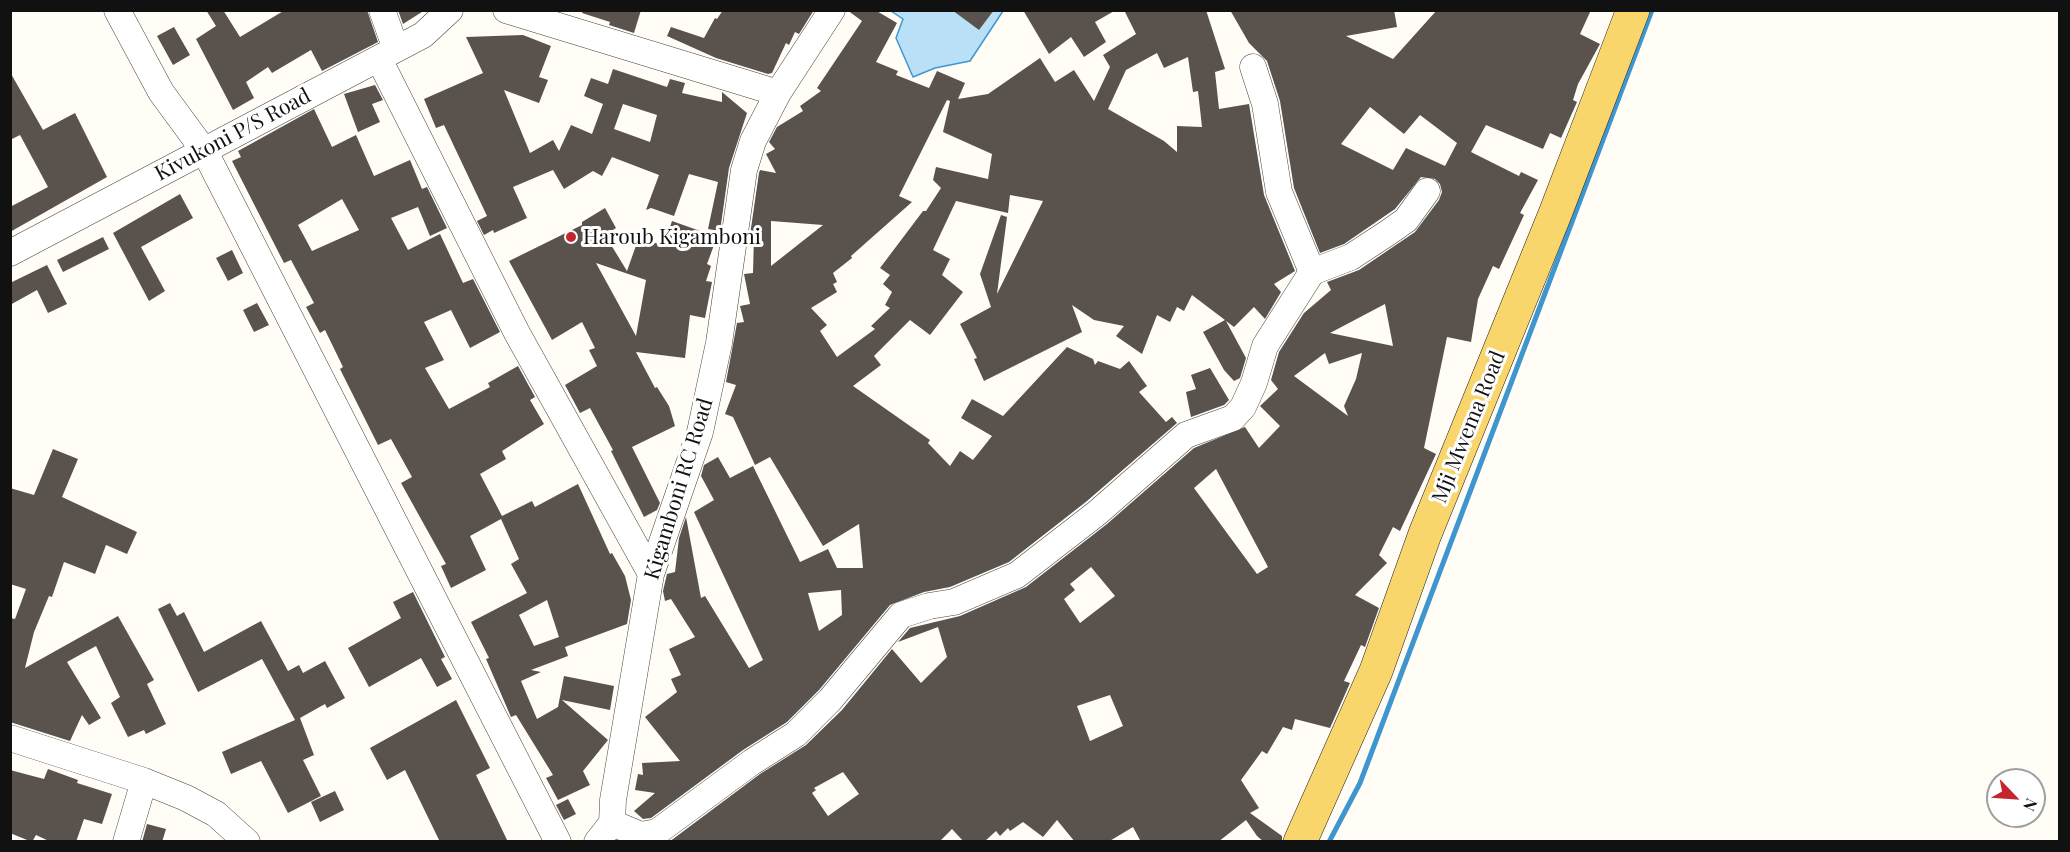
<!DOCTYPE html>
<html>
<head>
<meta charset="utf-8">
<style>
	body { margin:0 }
	#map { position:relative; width:2070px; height:852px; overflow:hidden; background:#fffdf5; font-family:"Playfair Display",serif }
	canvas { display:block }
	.frame { position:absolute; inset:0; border:12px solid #111; pointer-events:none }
	.north { position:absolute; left:1986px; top:768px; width:60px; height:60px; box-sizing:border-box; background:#fff; border:2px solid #a0a0a0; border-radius:50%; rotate:115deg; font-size:16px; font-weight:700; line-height:24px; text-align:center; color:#111 }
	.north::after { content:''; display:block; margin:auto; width:21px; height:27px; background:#c4262e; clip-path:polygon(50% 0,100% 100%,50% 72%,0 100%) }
</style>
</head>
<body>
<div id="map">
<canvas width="2070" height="852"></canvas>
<div class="frame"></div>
<div class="north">N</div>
</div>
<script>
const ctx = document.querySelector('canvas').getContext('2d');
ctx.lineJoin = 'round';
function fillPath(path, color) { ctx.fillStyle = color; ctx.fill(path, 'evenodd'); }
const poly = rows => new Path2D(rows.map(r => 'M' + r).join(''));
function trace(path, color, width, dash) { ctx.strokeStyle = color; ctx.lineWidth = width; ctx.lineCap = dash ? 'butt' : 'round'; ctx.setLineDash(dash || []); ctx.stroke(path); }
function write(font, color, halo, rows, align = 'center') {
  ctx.font = font + ' "Playfair Display",serif'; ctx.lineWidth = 6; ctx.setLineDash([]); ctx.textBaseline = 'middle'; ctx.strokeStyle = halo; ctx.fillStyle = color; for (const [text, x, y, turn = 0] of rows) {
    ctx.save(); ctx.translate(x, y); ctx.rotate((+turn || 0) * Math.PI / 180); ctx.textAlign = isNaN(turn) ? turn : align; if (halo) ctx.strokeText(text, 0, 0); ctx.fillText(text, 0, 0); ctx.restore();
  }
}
const water = poly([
	[891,11,1003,11,970,61,935,68,913,77,896,38,903,19,891,11]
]);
fillPath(water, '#b9e0f7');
trace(water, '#3f96cf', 1.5);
trace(poly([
	[1329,842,1360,783,1652,10]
]), '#3f96cf', 5);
fillPath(poly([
	[206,10,223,10,240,37,285,10,367,10,378,42,322,71,311,50,272,73,268,67,246,82,254,98,233,110,196,39,216,26],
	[398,10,425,10,403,24],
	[583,10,641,10,634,33,609,25,610,22,582,13],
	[723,10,814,10,799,34,795,32,789,45,786,43,772,73,768,74,716,58,667,36,671,27,704,38,715,18,717,19],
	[847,10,875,10,897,23,876,62,898,71,896,75,929,88,937,71,965,83,958,99,988,94,1040,58,1055,82,1074,70,1094,101,1110,67,1103,55,1136,34,1124,10,1206,10,1225,69,1215,72,1219,109,1249,104,1264,195,1295,271,1274,284,1281,292,1265,319,1254,307,1234,327,1226,321,1246,358,1240,378,1234,381,1224,370,1203,332,1225,320,1192,295,1184,311,1177,307,1170,322,1157,315,1142,354,1116,336,1124,326,1094,320,1072,305,1082,332,984,381,974,359,977,358,960,324,991,307,980,274,1001,215,1007,217,997,294,1043,201,1010,195,1008,213,956,201,933,250,950,259,942,275,963,292,930,335,910,320,874,356,881,365,853,386,930,440,928,443,950,466,960,451,973,460,992,436,961,418,972,399,1003,416,1067,347,1093,359,1095,365,1098,361,1120,369,1129,361,1147,386,1139,392,1166,422,1172,417,1177,423,1087,501,1009,562,950,587,924,592,890,605,819,690,787,722,743,750,651,818,643,819,634,811,655,793,635,790,638,774,643,775,642,763,680,761,645,717,677,692,671,679,681,675,669,649,695,637,671,599,665,601,663,591,667,574,675,572,679,538,686,517,701,598,705,596,749,668,763,660,694,512,714,500,701,476,704,465,718,457,730,478,753,466,800,562,828,549,837,568,863,568,859,524,823,546,770,457,755,465,733,417,725,414,736,385,726,382,737,323,744,322,740,306,750,304,744,274,753,273,754,235,750,235,759,173,760,170,776,173,766,154,775,149,769,142,777,127,803,111,800,106,821,91,817,88,862,21],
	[1157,53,1164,68,1188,57,1193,92,1198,91,1202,127,1177,126,1177,152,1164,141,1108,109,1126,70],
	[947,100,950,101,943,132,992,154,988,179,936,167,933,180,941,188,926,211,923,211,880,268,890,275,883,284,892,292,885,305,890,308,871,326,875,329,837,357,820,331,827,325,811,308,837,292,833,284,837,282,833,273,852,258,851,256,912,202,899,196],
	[771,221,823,225,771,266],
	[841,590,842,615,819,631,808,593],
	[952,10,994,10,979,30],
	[1023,10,1116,10,1095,22,1106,42,1084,57,1071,37,1049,54],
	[1230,10,1394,10,1397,27,1346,36,1393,59,1437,10,1591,10,1580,34,1600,44,1578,84,1573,100,1577,102,1561,138,1550,133,1543,149,1486,125,1471,152,1519,176,1521,172,1538,180,1520,213,1524,215,1499,269,1493,266,1478,299,1471,342,1447,337,1424,448,1436,454,1400,531,1393,527,1379,555,1387,563,1355,595,1379,608,1365,647,1361,645,1344,681,1350,683,1330,728,1295,719,1292,730,1283,727,1267,754,1262,751,1241,780,1259,808,1250,813,1282,836,1282,842,1264,842,1257,836,1246,820,1218,842,1141,842,1133,827,1108,842,1075,842,1057,820,1043,837,1023,822,1010,831,1008,828,1000,836,996,831,984,842,964,842,952,829,939,842,669,842,760,774,806,745,842,710,892,649,921,683,947,657,938,627,898,642,910,628,960,616,1026,587,1107,524,1194,448,1245,427,1259,448,1280,426,1260,406,1278,389,1271,380,1279,352,1304,313,1331,290,1327,282,1359,270,1415,232,1439,200,1442,192,1440,184,1435,179,1421,177,1395,209,1344,244,1320,253,1294,188,1280,101,1267,61,1249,43],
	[1370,107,1404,134,1420,115,1457,143,1445,166,1406,148,1393,170,1341,144],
	[1385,304,1393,346,1330,333],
	[1325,353,1329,364,1362,353,1356,379,1344,406,1348,416,1294,376],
	[1216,469,1268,567,1257,574,1194,488],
	[1091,567,1115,596,1080,623,1064,599,1075,590,1070,584],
	[1110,695,1123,726,1090,741,1077,706],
	[843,772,859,794,828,816,812,793,816,790,814,788],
	[174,27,190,55,173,65,157,36],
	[523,35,551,46,539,77,548,80,539,103,504,90,530,153,553,140,559,151,571,125,592,134,603,104,584,96,591,78,608,84,613,69,667,87,670,79,685,83,682,93,722,102,722,92,747,113,729,168,720,231,708,229,718,182,689,174,674,216,651,208,646,210,659,175,612,157,602,176,593,171,564,189,553,170,513,187,527,218,494,233,493,230,484,235,477,221,487,216,444,125,436,128,424,99,483,73,466,37],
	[623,104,657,115,650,142,614,129],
	[10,72,43,130,75,113,107,177,10,232,10,207,48,187,20,135,10,140],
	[375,85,383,100,372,104,380,122,358,132,344,94],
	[314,109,332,147,356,135,374,176,410,160,422,189,427,187,447,228,430,236,418,207,391,218,408,250,440,234,463,283,473,279,500,332,470,348,451,310,424,322,444,360,425,368,449,409,490,387,488,383,518,366,535,397,530,400,544,424,502,451,506,459,480,474,502,516,532,501,535,507,578,484,610,554,612,553,625,576,631,600,627,624,565,647,568,656,531,670,541,672,521,681,537,719,558,707,564,676,614,686,610,710,562,700,608,740,583,771,590,785,558,800,546,778,553,775,516,715,511,717,486,659,489,658,471,622,527,593,511,564,519,559,501,519,470,536,486,570,451,588,441,566,446,564,401,483,412,477,391,439,378,445,340,369,343,367,325,330,320,333,306,307,314,303,291,260,284,263,232,161,241,157,238,151],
	[342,199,359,230,312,251,298,225],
	[547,600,559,637,534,646,519,615],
	[180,194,193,218,141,247,165,291,149,301,113,233],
	[605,208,616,228,605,235,627,271,639,237,664,246,672,221,717,237,707,264,711,266,706,281,712,282,705,318,690,315,685,358,636,352,655,388,657,387,669,406,675,426,632,447,660,503,657,510,644,517,611,451,613,450,590,408,580,413,565,385,597,366,589,350,595,348,582,322,552,340,509,261,582,225,582,222],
	[596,263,646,280,636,336],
	[103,237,109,249,63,272,57,260],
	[232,250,243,273,228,281,216,258],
	[47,265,67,304,48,313,37,290,10,305,10,283],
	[257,303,269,325,254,332,243,310],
	[1210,368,1229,400,1224,405,1191,417,1186,392,1196,389,1191,375],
	[53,449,78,459,62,497,137,532,127,554,106,545,95,574,64,562,52,597,49,596,34,632,25,668,118,616,154,680,147,684,166,724,146,734,144,730,128,737,111,703,120,697,96,646,67,662,101,718,89,725,82,715,70,741,10,722,10,618,15,619,26,589,10,584,10,488,34,495],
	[413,592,445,657,441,659,452,679,437,687,421,658,369,687,348,648,401,618,393,602],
	[170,603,177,616,184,612,204,652,261,621,288,671,299,665,303,673,325,661,345,698,327,708,325,704,300,718,314,755,303,760,321,796,288,813,261,761,231,774,222,752,295,720,262,659,198,692,158,609],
	[456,700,490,768,476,775,508,842,440,842,405,770,387,780,370,748],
	[48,769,78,780,77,783,112,794,102,824,84,819,76,842,51,842,36,835,32,842,10,833,10,770,44,779],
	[335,791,344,810,320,822,311,802],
	[568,799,576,814,564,820,556,805],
	[147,824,166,829,162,842,142,842]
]), '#5a524d');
const minor = poly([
	[117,10,161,92,205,152,558,842],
	[382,10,396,49],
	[506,10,778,93],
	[379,59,517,333,651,574],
	[1253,67,1265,104,1279,192,1312,272],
	[10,253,423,35,450,10],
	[10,738,144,781,186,798,216,814,247,842],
	[612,823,641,835,657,832,752,762,796,734,830,700,901,615,929,606,954,602,1017,575,1097,513,1186,435,1233,418,1243,407,1254,383,1265,346,1312,272,1351,257,1389,232,1406,220,1427,191],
	[126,842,144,781],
	[597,842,612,823,613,800,651,574,700,432,719,343,744,170,753,141,778,93,832,10]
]);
const major = poly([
	[1300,842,1376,671,1425,534,1555,214,1633,10]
]);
trace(minor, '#444', 27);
trace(major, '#222', 34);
trace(minor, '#fff', 26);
trace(major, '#f9d66b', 33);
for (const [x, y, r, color] of [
	[571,237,6,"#c4262e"]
]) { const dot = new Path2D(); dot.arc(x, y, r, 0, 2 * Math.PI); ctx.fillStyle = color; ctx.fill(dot); trace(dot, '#fff', 2); }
write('21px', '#111', '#fff', [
	["Kivukoni P/S Road",233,135,-28],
	["Mji Mwema Road",1469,427,-68],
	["Kigamboni RC Road",679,489,-73]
]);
write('21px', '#111', '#fff', [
	["Haroub Kigamboni",583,237]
], 'left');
</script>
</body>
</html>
